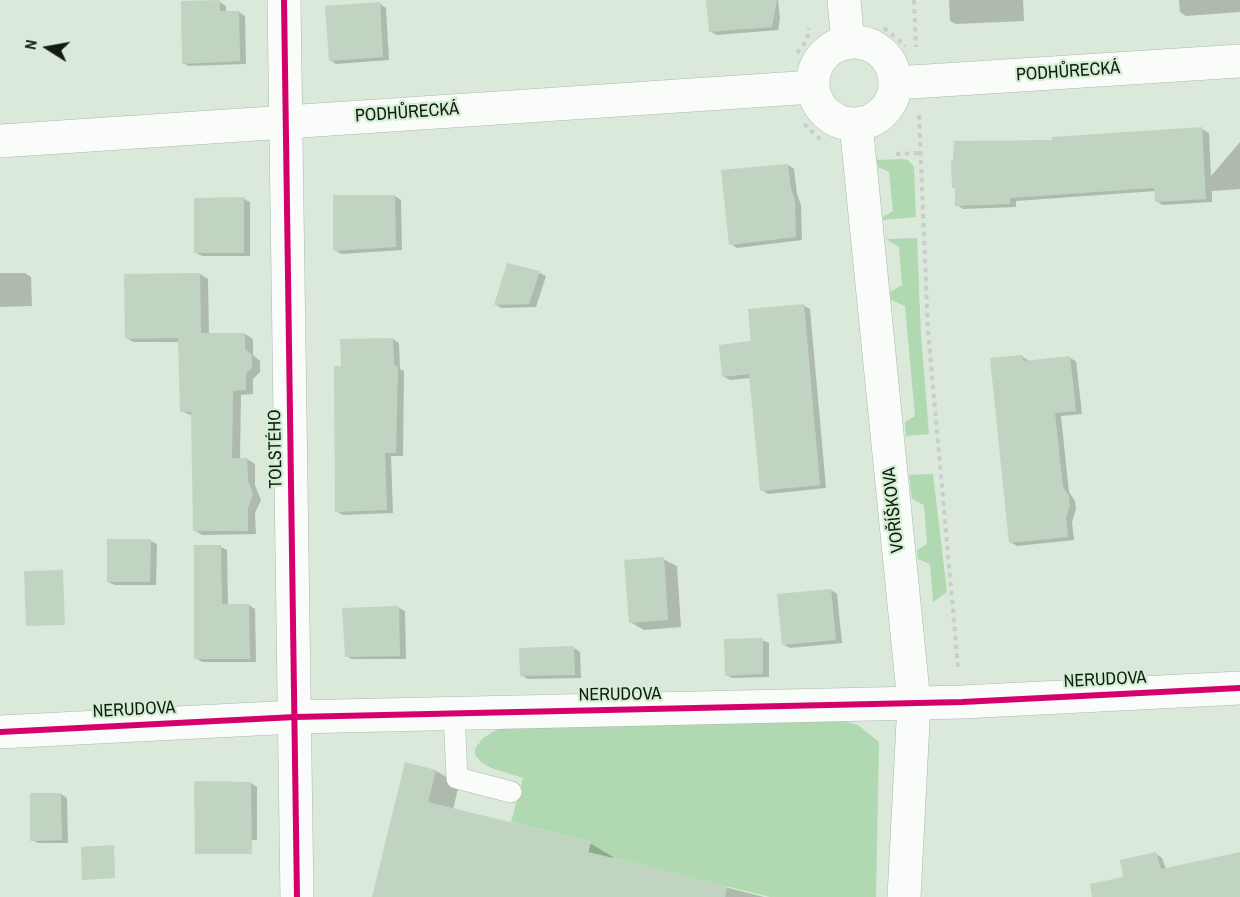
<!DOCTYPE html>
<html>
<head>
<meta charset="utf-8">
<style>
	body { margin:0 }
	#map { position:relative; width:1240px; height:897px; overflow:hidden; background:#dae9da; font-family:"Archivo Narrow",sans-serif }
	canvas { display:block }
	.north { position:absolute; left:18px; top:18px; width:60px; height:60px; -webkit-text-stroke:4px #d4efd4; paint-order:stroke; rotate:281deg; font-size:16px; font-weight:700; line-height:24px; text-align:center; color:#131c13 }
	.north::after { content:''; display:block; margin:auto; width:21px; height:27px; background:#131c13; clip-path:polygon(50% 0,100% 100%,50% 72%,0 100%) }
</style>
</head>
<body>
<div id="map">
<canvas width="1240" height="897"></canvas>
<div class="north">N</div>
</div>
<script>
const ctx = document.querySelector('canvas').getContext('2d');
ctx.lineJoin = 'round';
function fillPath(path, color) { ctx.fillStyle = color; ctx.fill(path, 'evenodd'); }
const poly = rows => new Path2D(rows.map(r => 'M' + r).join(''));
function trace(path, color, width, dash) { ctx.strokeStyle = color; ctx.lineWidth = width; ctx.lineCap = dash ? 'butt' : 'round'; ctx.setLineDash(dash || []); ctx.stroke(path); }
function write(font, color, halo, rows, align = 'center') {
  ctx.font = font + ' "Archivo Narrow",sans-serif'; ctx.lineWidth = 4.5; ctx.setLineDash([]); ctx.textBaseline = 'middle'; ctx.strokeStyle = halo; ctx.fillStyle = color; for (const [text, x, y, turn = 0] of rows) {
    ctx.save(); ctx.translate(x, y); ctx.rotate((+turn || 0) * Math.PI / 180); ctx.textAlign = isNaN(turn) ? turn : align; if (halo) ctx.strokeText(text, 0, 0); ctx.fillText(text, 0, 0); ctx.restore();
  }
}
fillPath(poly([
	[902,159,908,160,914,167,916,217,883,220,883,217,893,211,889,172,878,167,877,160],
	[917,238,921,337,929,434,906,436,905,422,915,416,905,306,891,300,890,292,902,285,899,247,886,239],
	[933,474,947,592,933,602,930,564,918,559,917,550,927,544,924,505,912,499,909,475],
	[827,717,858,725,879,742,876,897,770,897,597,854,588,855,591,842,511,822,523,778,491,768,481,762,475,755,475,749,483,738,498,729]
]), '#b0d8b1');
fillPath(poly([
	[707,0,778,0,780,18,778,30,717,35,711,32],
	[949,0,1023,0,1024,21,956,24,950,21],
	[1179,0,1240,0,1240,12,1186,16,1180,12],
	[220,2,226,6,226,13,239,12,245,16,246,64,189,66,183,63],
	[380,4,386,8,389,60,336,64,330,60],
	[1202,129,1209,133,1211,176,1240,142,1240,189,1212,191,1212,202,1163,205,1156,201,1156,191,1016,201,1016,207,963,209,957,205,956,189,953,187,1053,141,1053,139],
	[788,165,794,169,797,194,801,205,802,240,737,248,731,244],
	[395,196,401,200,402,250,341,254,335,250],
	[244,199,250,202,250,256,202,256,196,253],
	[508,265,540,273,546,276,536,307,502,308,496,305],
	[0,273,25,273,31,277,32,306,0,307],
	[200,274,208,279,209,335,245,334,253,339,253,355,260,361,260,372,253,379,253,394,241,395,240,459,247,459,255,464,255,485,261,500,255,513,256,534,202,535,194,530,193,416,181,411,180,342,134,342,126,338],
	[803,305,810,309,826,488,768,494,762,490,751,378,730,380,723,376],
	[393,339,399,343,400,369,404,371,403,456,391,456,393,513,343,515,337,512,342,367],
	[1023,357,1029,361,1070,358,1076,361,1082,414,1061,416,1069,492,1075,501,1076,509,1072,522,1074,540,1017,546,1010,542],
	[151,541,157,544,156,585,115,585,108,582],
	[196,547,221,547,227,550,228,605,249,605,255,609,256,662,202,662,196,658],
	[663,559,677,566,681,627,644,630,630,622],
	[831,590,837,594,842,643,790,648,783,644],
	[399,608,405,611,406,659,352,659,346,656],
	[762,640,769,643,769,677,732,678,726,675],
	[574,648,580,652,581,678,528,679,521,675],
	[406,764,436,771,459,784,453,810,590,843,613,857,613,859,764,897,381,897],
	[251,783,257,787,257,840,202,841],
	[61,794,67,798,68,843,38,843,32,840],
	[1240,853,1240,897,1131,897,1156,854,1162,858,1166,869]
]), '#0003');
fillPath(poly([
	[220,0,220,11,239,11,240,61,182,64,181,1],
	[706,0,777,0,772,27,709,32],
	[380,2,383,57,329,61,325,6],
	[1202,127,1206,199,1155,202,1154,188,1010,198,1010,204,955,206,955,188,952,188,951,160,953,160,954,141,1052,140,1052,137],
	[788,164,791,189,795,200,796,237,729,245,721,170],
	[333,195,395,195,396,247,333,251],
	[244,197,244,253,194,253,194,198],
	[507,263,540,271,529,304,494,305],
	[200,273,201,333,245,333,245,349,252,355,252,367,246,374,246,390,233,391,232,458,247,458,248,480,253,494,248,508,248,531,193,531,191,412,180,412,178,338,125,339,124,274],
	[804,304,820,485,760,491,749,374,722,377,719,345,751,341,748,309],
	[393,338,394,365,398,366,396,453,385,453,387,510,335,512,334,366,341,366,340,339],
	[1023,355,1023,361,1070,356,1076,411,1055,413,1063,487,1069,496,1070,505,1066,518,1068,537,1009,543,990,358],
	[107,539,151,539,150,582,107,582],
	[194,545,221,545,222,604,249,604,250,659,194,659],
	[664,557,668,620,629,623,624,560],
	[63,570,65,625,26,626,24,571],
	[831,589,836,640,782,645,777,594],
	[399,606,400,656,345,657,342,608],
	[763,638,763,674,725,676,724,639],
	[574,646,575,675,520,676,519,648],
	[405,762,436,770,428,802,591,842,588,852,727,886,725,897,372,897],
	[194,781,251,782,252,854,195,854],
	[30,793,61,793,62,840,30,841],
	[114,845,115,878,82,880,81,847],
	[1156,852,1161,869,1240,852,1240,897,1092,897,1090,884,1123,877,1120,860]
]), '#c1d4c1');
const lane = poly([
	[454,713,457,778,511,792]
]);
const street = poly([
	[284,0,297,897],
	[844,0,848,43],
	'813 83a41 41 0 1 1 82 0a41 41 0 1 1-82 0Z',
	[896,83,1240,61],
	[856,124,914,703,904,897],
	[0,141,813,87],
	[0,732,295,717,962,702,1240,688]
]);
trace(lane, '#acb8ac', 22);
trace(street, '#acb8ac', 34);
trace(poly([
	[914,0,916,47],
	[884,28,906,46],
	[797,53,807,40,809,28],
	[919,115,928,330,958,667],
	[804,124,821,140],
	[896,154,921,153]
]), '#caceca', 4, [4.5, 4.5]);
trace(lane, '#f9fcf9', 21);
trace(street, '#f9fcf9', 33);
trace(poly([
	[284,0,297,897],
	[0,732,295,717,962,702,1240,688]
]), '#d6006c', 6);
write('18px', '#131c13', '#d4efd4', [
	["PODHŮRECKÁ",1068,72,-4],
	["PODHŮRECKÁ",407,113,-4],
	["TOLSTÉHO",276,449,-91],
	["VOŘÍŠKOVA",894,510,-96],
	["NERUDOVA",1105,680,-3],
	["NERUDOVA",620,695,-1],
	["NERUDOVA",134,710,-3]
]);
</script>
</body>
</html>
